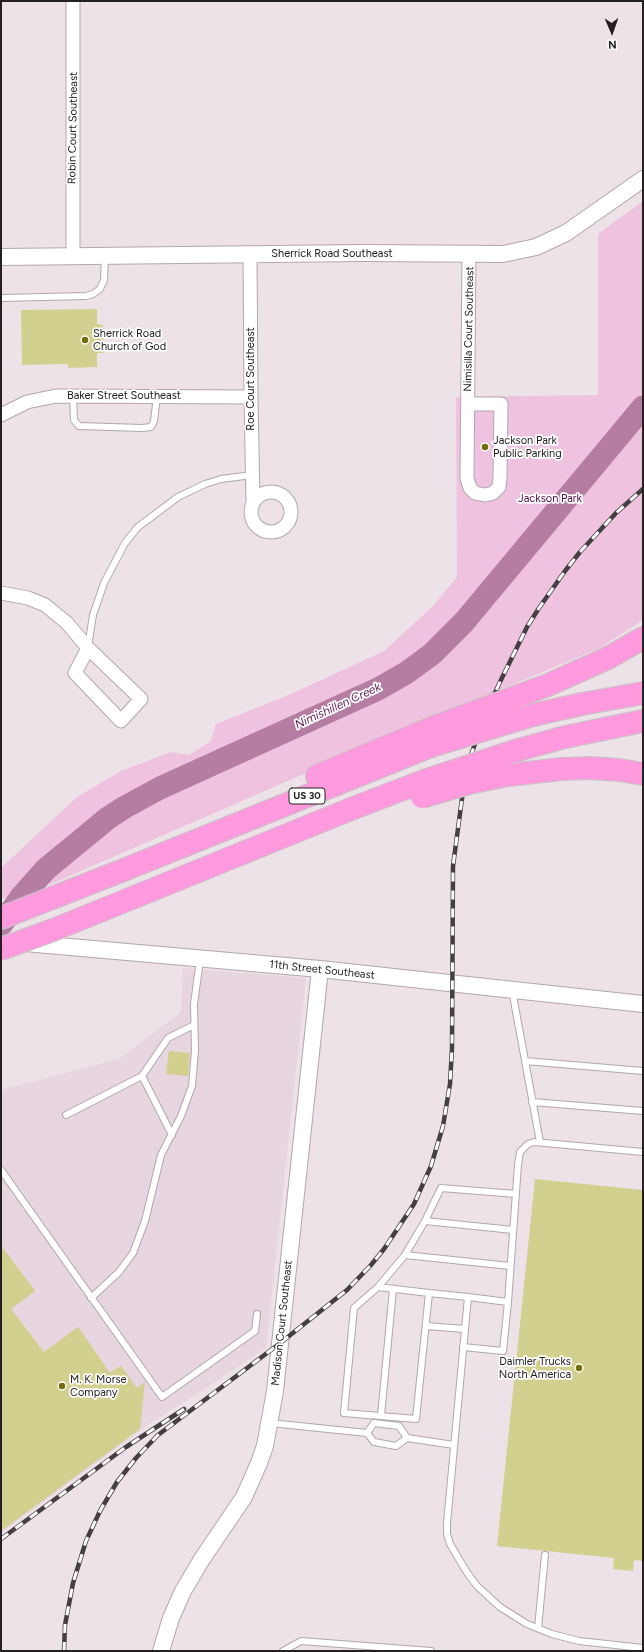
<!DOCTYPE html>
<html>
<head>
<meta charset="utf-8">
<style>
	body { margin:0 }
	#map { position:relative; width:644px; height:1652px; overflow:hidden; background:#ede2e8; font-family:Figtree,sans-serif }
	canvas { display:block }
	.frame { position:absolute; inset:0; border:2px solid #242022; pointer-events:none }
	.north { position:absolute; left:592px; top:12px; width:40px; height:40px; -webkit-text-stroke:3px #fff; paint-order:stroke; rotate:178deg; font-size:11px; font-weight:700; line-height:16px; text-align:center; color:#242022 }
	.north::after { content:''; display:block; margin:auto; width:14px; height:18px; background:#242022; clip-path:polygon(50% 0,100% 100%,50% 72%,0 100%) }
</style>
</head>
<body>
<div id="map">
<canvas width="644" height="1652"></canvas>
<div class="frame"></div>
<div class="north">N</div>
</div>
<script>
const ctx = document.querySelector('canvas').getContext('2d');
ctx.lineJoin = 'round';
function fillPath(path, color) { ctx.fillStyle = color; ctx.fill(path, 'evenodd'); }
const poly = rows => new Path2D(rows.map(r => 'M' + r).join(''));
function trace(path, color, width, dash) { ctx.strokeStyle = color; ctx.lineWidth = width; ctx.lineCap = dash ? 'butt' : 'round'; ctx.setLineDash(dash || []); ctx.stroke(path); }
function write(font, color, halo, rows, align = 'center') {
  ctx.font = font + ' Figtree,sans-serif'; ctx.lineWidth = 3.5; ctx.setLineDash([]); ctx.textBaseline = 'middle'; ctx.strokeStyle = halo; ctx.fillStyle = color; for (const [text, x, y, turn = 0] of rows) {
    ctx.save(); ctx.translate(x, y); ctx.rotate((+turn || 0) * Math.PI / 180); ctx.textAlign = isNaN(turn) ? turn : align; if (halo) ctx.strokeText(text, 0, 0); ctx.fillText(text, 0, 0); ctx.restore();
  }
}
fillPath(poly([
	[183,968,306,978,266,1348,199,1393,152,1422,1,1533,1,1090,119,1059,181,1012]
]), '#e7d5e0');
fillPath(poly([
	[643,201,643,620,600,648,412,727,44,887,1,899,1,868,77,797,121,771,171,752,189,755,211,741,216,724,291,694,384,651,433,606,457,577,456,397,598,395,598,234]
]), '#efc3df');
trace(poly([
	[2,924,21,897,46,869,108,818,125,807,160,788,378,689,406,673,432,654,464,622,643,407]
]), '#b57da1', 23);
fillPath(poly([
	[97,309,97,324,103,325,104,353,97,353,97,367,68,368,68,364,22,365,21,310],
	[169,1051,190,1053,188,1076,166,1074],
	[535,1179,643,1190,643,1561,634,1560,633,1571,613,1569,614,1558,497,1546],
	[1,1245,35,1291,11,1309,44,1352,78,1327,110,1373,121,1366,137,1388,145,1382,140,1429,1,1531]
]), '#d2d08f');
const service = poly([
	[1,298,86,296,93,294,100,289,104,280,105,257],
	[73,395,74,420,79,426,142,428,151,427,154,421,157,396],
	[88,647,93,615,104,583,125,543,138,527,178,497,205,484,221,479,252,475],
	[512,990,540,1142],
	[525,1061,643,1071],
	[142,1076,172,1135],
	[532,1102,643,1111],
	[66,1115,142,1076,168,1038,194,1025],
	[643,1152,534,1142,528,1144,520,1152,518,1165,508,1302,468,1297,447,1523,447,1534,450,1544,466,1571,477,1586,500,1607,527,1624,552,1634,579,1641,643,1648],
	[1,1170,162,1397,255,1331,257,1314],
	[425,1221,513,1230],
	[405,1255,510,1266],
	[378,1287,429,1293],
	[468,1297,429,1293,416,1419,344,1413,354,1308,378,1287,405,1255,425,1221,441,1188,516,1194],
	[91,1298,119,1272,133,1253,145,1221,161,1155,181,1116,192,1086,195,1051,194,1004,200,960],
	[426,1326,465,1329],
	[463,1347,503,1351,508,1302],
	[381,1416,393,1289],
	[270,1423,367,1433,374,1442,396,1446,407,1438,399,1426,374,1423,367,1433],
	[407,1438,454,1445],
	[538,1628,545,1555],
	[283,1651,301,1641,431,1651]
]);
const minor = poly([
	[250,254,251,397,253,503],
	[73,256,73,1],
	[468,404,501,404,500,478,499,487,493,493,485,495,475,493,470,488,467,478,469,255],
	[1,415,27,402,56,396,251,397],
	'251 512a20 20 0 1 1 40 0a20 20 0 1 1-40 0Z',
	[1,593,28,598,45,605,67,623,88,648,141,699,121,721,75,673,88,648]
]);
const tertiary = poly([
	[1,257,364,253,503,254,536,247,566,233,643,179],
	[25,943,320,969,643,1004],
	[161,1651,171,1618,183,1591,202,1559,244,1497,259,1463,265,1446,275,1391,320,969]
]);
const motorway = poly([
	[548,685,608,658,643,638],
	[533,715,582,704,643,693],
	[518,750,565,737,643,721],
	[508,775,562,769,590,768,619,770,643,774],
	[317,776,434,727],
	[137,896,351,809,424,781],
	[1,918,126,869,431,746]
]);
trace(service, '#b1a7ad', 8);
trace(minor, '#b1a7ad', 15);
trace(tertiary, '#b1a7ad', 18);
trace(motorway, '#c6c5c6', 24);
trace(service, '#fff', 6);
trace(minor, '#fff', 13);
trace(tertiary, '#fff', 16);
trace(motorway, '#fe9add', 22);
const rail = poly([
	[1,1539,126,1447,184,1409],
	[64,1651,65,1625,73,1583,86,1541,100,1511,117,1482,136,1458,158,1435,279,1344,347,1290,371,1265,384,1249,414,1204,431,1166,443,1126,450,1084,452,1048,453,866,463,791,471,755,485,716,499,684,527,627,539,608,565,571,580,552,616,513,643,489]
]);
trace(rail, '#453f42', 4.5);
trace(rail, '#fff', 3, [9]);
const motorwayBridge = poly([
	[434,727,548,685],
	[431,746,533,715],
	[424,781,518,750],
	[422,797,469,783,508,775],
	[1,949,53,930,137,896]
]);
trace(motorwayBridge, '#c6c5c6', 24, []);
trace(motorwayBridge, '#fe9add', 22);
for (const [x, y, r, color] of [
	[85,340,4,"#736e0d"],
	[485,447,4,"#736e0d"],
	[579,1368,4,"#736e0d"],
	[62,1386,4,"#736e0d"]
]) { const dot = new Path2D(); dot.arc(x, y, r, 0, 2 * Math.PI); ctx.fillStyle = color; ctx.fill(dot); trace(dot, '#fff', 1.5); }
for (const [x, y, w] of [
	[307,796,36]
]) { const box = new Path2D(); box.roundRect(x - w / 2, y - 8, w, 16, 3); ctx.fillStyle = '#fff'; ctx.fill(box); trace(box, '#242022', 1); }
write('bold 10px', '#242022', null, [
	["US 30",307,796]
]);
write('11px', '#242022', '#fff', [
	["Robin Court Southeast",73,128,-89],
	["Sherrick Road Southeast",332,254],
	["Nimisilla Court Southeast",469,329,-89],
	["Roe Court Southeast",251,379,-90],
	["Baker Street Southeast",124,396],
	["11th Street Southeast",322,970,6],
	["Madison Court Southeast",282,1323,-84]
]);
write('11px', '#242022', '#fff', [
	["Sherrick Road",93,334],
	["Church of God",93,347],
	["Jackson Park",493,441],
	["Public Parking",493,454],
	["Daimler Trucks",571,1362,"right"],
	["North America",571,1375,"right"],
	["M. K. Morse",70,1380],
	["Company",70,1393]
], 'left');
write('11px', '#500c3f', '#fff', [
	["Jackson Park",550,499]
]);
write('italic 12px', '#631f4f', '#fff', [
	["Nimishillen Creek",338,706,-25]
]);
</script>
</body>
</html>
